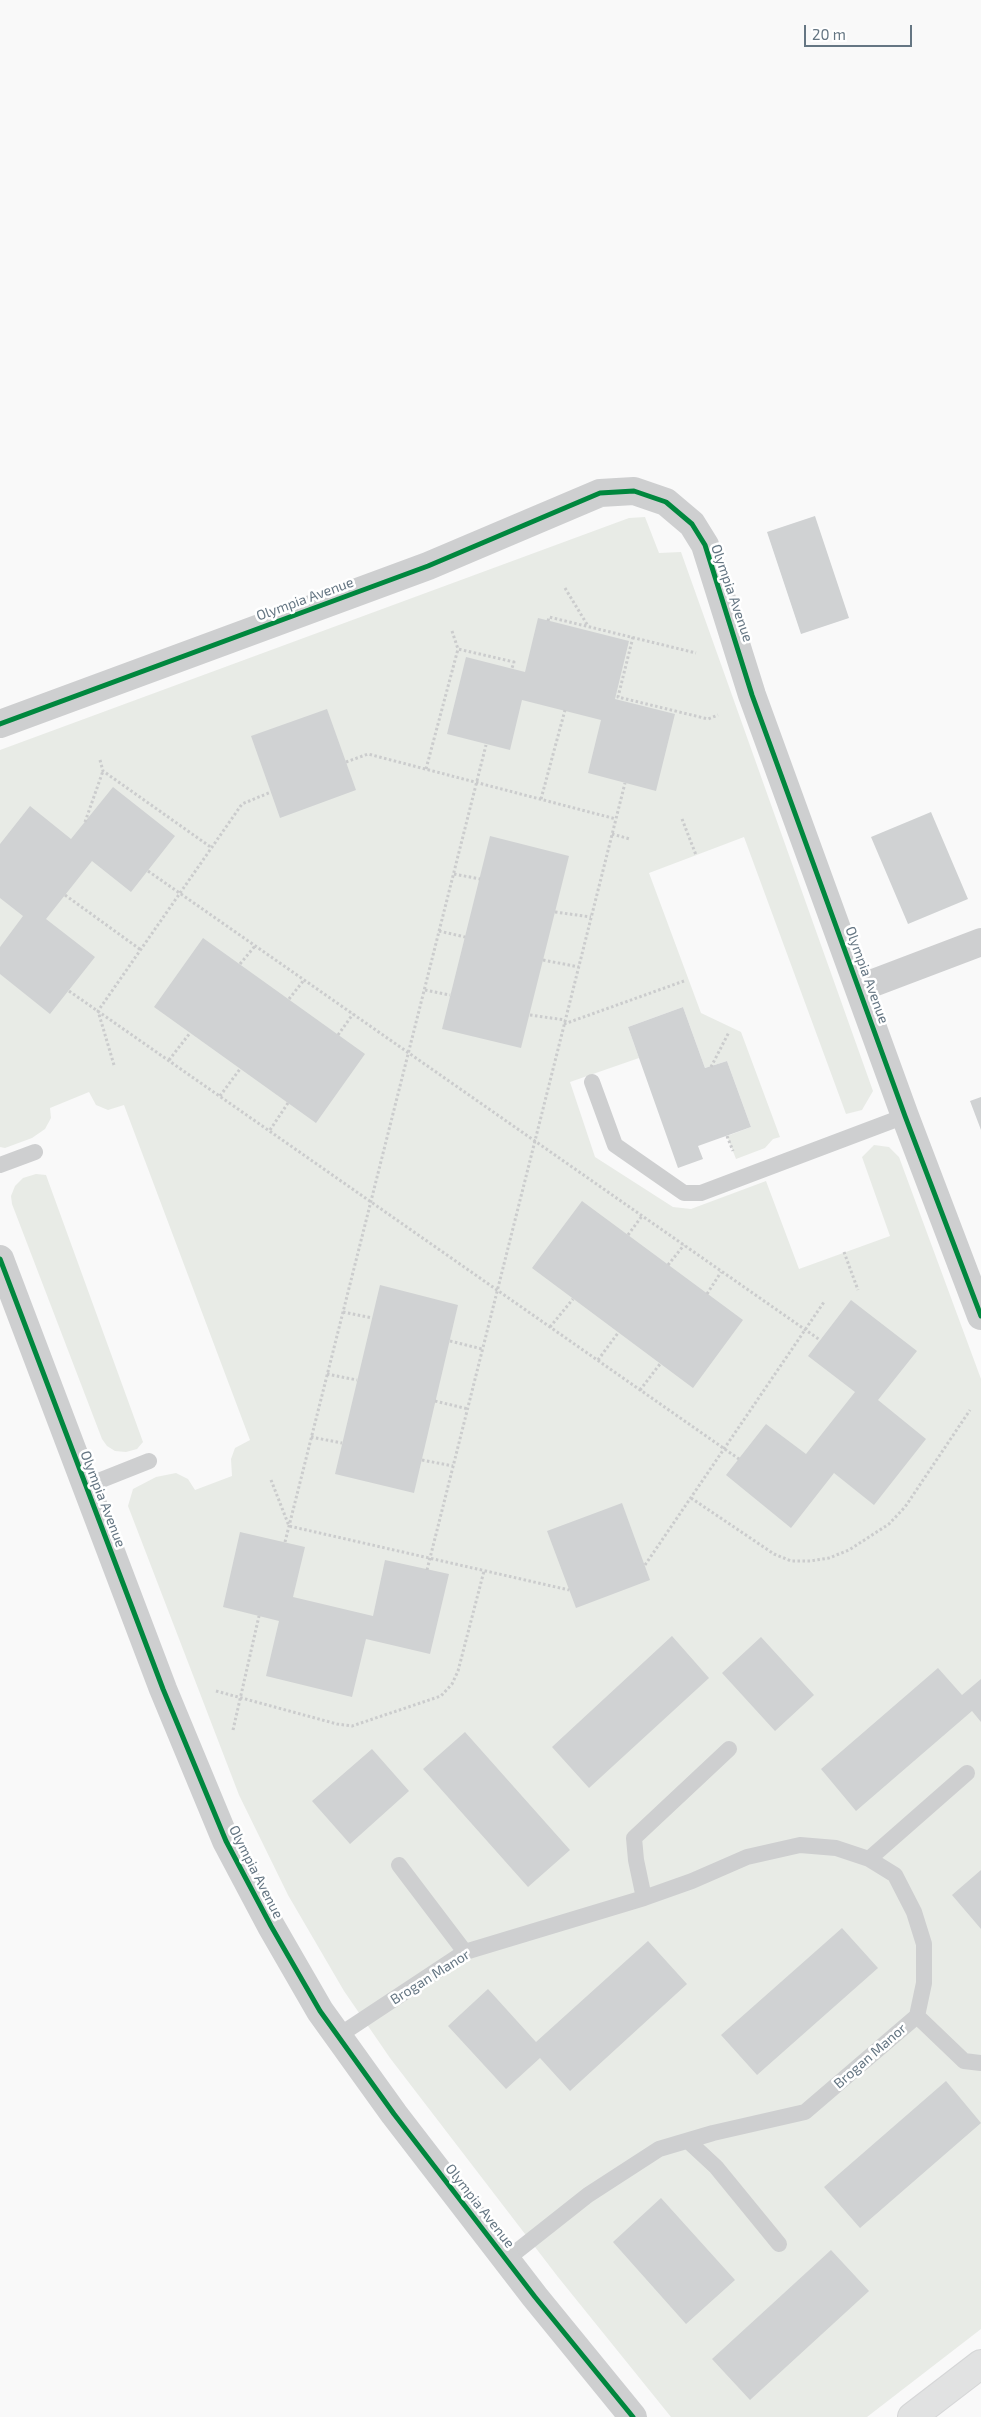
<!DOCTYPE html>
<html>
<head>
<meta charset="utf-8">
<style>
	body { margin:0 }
	#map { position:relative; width:981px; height:2417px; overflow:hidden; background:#f9f9f9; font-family:"Exo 2",sans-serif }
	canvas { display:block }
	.scale { position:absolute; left:804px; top:25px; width:108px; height:22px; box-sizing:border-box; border:2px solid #657683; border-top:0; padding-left:6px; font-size:15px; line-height:18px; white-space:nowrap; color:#657683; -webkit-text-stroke:4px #fff; paint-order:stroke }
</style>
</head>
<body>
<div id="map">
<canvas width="981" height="2417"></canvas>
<div class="scale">20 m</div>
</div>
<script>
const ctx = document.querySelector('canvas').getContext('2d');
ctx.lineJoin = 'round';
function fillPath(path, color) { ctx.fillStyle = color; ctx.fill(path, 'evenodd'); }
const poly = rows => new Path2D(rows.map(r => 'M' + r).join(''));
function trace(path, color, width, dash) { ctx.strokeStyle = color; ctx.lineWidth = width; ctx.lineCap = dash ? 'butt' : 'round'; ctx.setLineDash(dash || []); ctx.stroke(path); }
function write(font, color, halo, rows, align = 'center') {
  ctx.font = font + ' "Exo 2",sans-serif'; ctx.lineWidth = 5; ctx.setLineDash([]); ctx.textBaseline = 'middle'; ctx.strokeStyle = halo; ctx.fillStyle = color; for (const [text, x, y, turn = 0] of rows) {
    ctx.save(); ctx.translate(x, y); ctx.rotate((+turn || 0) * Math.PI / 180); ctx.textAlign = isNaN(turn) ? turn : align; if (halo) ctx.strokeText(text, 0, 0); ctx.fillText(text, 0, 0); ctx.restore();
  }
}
fillPath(poly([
	[645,517,659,553,681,552,873,1091,862,1110,846,1114,744,837,649,873,701,1013,741,1032,780,1137,773,1139,765,1148,736,1159,727,1136,751,1127,727,1061,705,1068,683,1007,628,1027,639,1058,570,1082,595,1157,673,1207,691,1209,766,1181,799,1269,890,1236,862,1157,874,1145,889,1147,899,1157,981,1379,981,2329,867,2417,671,2417,558,2277,390,2058,344,1991,288,1895,239,1795,128,1506,133,1489,156,1477,176,1473,188,1479,195,1490,232,1476,231,1459,235,1448,250,1440,124,1105,108,1110,96,1105,89,1092,50,1108,51,1118,45,1129,32,1138,5,1148,0,1147,0,750,629,518],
	[36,1174,46,1175,143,1442,137,1449,126,1452,115,1451,107,1446,102,1439,12,1204,11,1196,15,1186,23,1178]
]), '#e8ebe6');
fillPath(poly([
	[815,516,849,618,801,634,767,532],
	[538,618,629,641,615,699,675,714,656,791,588,773,601,720,522,700,510,750,447,734,466,657,525,672],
	[327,709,356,790,280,818,251,736],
	[113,787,175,836,131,892,92,861,46,919,95,957,50,1014,0,974,0,947,23,916,0,898,0,844,30,806,71,839],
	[931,812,968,899,908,924,871,837],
	[490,836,569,856,521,1048,442,1029],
	[203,938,365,1054,316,1123,154,1007],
	[683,1007,705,1068,727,1061,751,1127,698,1146,703,1159,678,1168,628,1027],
	[981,1097,981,1130,970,1101],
	[582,1201,743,1320,693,1388,532,1268],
	[380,1285,458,1305,414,1493,335,1474],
	[851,1300,917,1351,878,1400,926,1439,874,1505,834,1473,791,1528,726,1475,766,1424,806,1454,855,1392,808,1356],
	[622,1503,650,1580,576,1608,547,1531],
	[240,1532,305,1547,293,1597,373,1616,385,1560,449,1574,430,1654,366,1639,352,1697,266,1676,279,1621,223,1607],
	[672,1636,709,1678,589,1788,552,1747],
	[761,1637,814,1695,775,1731,722,1673],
	[938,1668,962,1695,981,1679,981,1722,972,1711,856,1811,821,1769],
	[465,1732,570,1850,528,1887,423,1769],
	[372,1749,409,1791,350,1844,312,1801],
	[981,1870,981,1929,952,1895],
	[842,1928,878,1968,757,2075,721,2035],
	[648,1941,687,1984,570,2091,540,2058,506,2089,448,2026,488,1989,536,2042],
	[946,2081,981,2123,860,2228,824,2187],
	[661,2198,735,2280,686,2324,613,2242],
	[831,2250,869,2291,750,2400,712,2359]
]), '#d0d2d3');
const secondary = poly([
	[912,2417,981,2364]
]);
trace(secondary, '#d5d6d7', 30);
trace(poly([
	[565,588,588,626],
	[548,621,549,617,696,653],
	[452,631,458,649,514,662,512,668],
	[633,637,618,697,708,719,718,715],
	[100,760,103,771,212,848],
	[346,762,368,754,616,819],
	[426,769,458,649],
	[541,799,565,710],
	[682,819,696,855],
	[85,822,103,771],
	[612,834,630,839],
	[148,871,820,1340],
	[454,874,480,879],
	[65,895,141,950],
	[555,912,591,917],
	[439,931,465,937],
	[543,960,579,967],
	[240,964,255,946],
	[425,990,450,995],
	[69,991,739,1459],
	[289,999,304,980],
	[530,1015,565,1020],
	[564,1024,684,981],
	[338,1035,353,1014],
	[169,1060,190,1033],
	[114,1065,98,1011,242,804,271,792],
	[711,1067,729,1032],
	[220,1096,240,1069],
	[270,1130,288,1103],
	[727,1136,733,1151],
	[628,1235,642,1216],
	[844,1252,858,1290],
	[668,1265,684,1245],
	[707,1294,721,1272],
	[343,1312,372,1318],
	[550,1327,573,1299],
	[450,1341,482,1349],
	[598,1360,618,1333],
	[327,1374,357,1380],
	[640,1390,660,1364],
	[435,1401,468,1409],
	[311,1437,342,1443],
	[422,1460,453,1466],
	[271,1480,289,1526,569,1590],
	[691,1498,774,1554,791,1561,810,1561,829,1558,849,1550,889,1524,905,1507,970,1410],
	[285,1542,486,745],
	[645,1565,824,1302],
	[427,1570,625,783],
	[216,1691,337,1724,352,1726,441,1696,452,1684,458,1671,484,1571],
	[233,1730,259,1616]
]), '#cbcccd', 3, [2.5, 2.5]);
trace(poly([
	[592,1082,615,1145,684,1193,701,1193,905,1116],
	[0,1165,35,1152],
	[86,1486,149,1461],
	[869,1859,967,1773],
	[399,1865,465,1952],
	[644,1898,636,1860,634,1838,729,1749],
	[917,2016,964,2061,981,2063],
	[338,2036,465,1952,644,1898,692,1881,747,1857,800,1845,836,1848,869,1859,895,1875,914,1912,924,1944,924,1983,917,2016,805,2112,713,2133,659,2149,588,2195,507,2259],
	[688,2141,716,2167,779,2244]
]), '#cecfd0', 16);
trace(poly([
	[0,724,428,566,600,493,634,491,666,502,692,524,705,545,752,695,905,1116,981,1316],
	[860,988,981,942],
	[0,1259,163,1689,226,1841,271,1926,320,2011,394,2114,535,2297,633,2417]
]), '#cecfd0', 28);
trace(secondary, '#e1e2e2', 28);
trace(poly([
	[0,724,428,566,600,493,634,491,666,502,692,524,705,545,752,695,905,1116,981,1316],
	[0,1259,163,1689,226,1841,271,1926,320,2011,394,2114,535,2297,633,2417]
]), '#00873e', 5);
write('14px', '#657683', '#fff', [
	["Olympia Avenue",732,593,71],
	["Olympia Avenue",305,599,-20],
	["Olympia Avenue",867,975,70],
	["Olympia Avenue",103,1499,69],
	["Olympia Avenue",256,1872,63],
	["Brogan Manor",430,1977,-32],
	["Brogan Manor",870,2056,-41],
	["Olympia Avenue",480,2206,52]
]);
</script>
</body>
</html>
